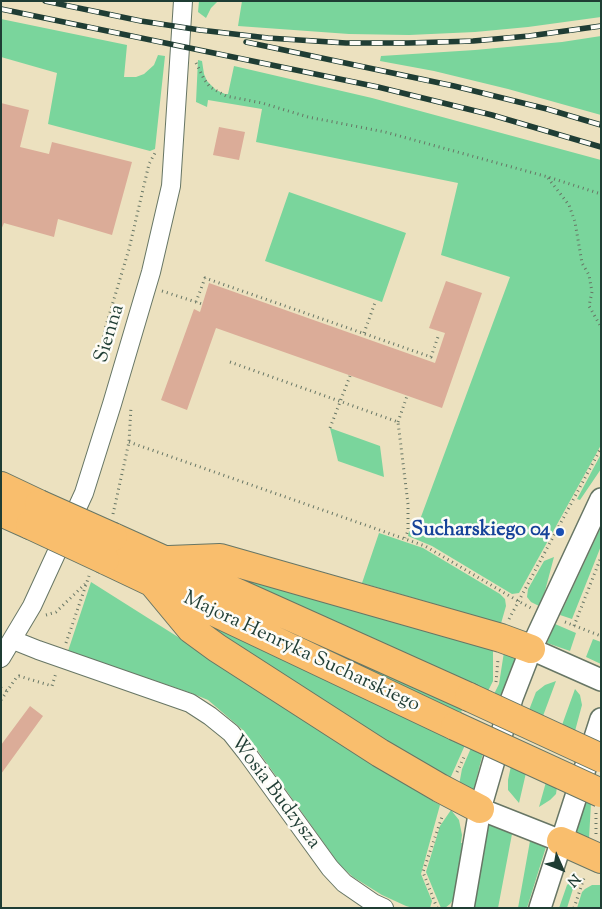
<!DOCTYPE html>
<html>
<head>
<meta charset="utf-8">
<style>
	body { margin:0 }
	#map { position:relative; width:602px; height:909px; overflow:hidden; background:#ece1bf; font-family:"Sorts Mill Goudy",serif }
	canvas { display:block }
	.frame { position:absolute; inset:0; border:2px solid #1f3d34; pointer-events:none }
	.north { position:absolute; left:537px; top:844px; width:50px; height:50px; -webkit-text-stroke:4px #fdfcf7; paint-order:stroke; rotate:134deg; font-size:14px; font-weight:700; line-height:20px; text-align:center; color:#1f3d34 }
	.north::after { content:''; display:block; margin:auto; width:18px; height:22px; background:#1f3d34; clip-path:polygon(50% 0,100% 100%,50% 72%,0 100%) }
</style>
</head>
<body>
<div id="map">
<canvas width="602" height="909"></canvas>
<div class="frame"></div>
<div class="north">N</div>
</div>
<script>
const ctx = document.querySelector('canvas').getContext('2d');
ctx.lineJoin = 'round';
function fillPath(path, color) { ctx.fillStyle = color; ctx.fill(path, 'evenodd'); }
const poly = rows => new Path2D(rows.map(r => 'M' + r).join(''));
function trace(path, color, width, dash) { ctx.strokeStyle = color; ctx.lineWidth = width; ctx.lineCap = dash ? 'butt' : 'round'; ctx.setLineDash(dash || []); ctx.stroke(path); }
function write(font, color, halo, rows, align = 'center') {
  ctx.font = font + ' "Sorts Mill Goudy",serif'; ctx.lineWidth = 5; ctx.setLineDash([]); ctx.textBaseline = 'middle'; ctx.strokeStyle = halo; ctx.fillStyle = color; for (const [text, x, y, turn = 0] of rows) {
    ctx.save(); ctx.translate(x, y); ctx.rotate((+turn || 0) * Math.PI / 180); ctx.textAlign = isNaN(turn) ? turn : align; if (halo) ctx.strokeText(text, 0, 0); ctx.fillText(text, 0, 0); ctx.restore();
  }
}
fillPath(poly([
	[199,1,218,1,211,8,206,18,198,12],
	[242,1,601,1,601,17,528,27,475,32,409,35,349,34,238,26],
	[1,19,127,45,124,77,136,77,144,74,154,65,158,55,165,56,155,149,150,151,48,124,57,73,1,57],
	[601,36,601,115,508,89,434,71,380,61,381,56,475,50,562,42],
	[198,60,202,61,204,74,207,81,216,90,225,94,228,94,234,66,372,98,601,160,601,445,519,593,512,594,432,546,408,536,409,531,415,533,510,277,441,255,458,183,256,142,262,109,208,100,207,107,196,102],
	[289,192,406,233,382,302,265,261],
	[330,428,380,446,384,477,338,461],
	[601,454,601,469,580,500,577,499],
	[601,527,601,546,572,619,560,615],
	[379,533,423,548,500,594,505,599,506,606,500,627,475,620,476,616,362,583],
	[554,557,545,591,539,606,531,602,527,597,528,589,544,561],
	[212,569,493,648,493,681,488,691],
	[91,582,197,649,378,768,440,805,421,874,432,901,430,908,413,908,406,906,382,895,353,877,339,864,243,730,208,700,191,693,68,651],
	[216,596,463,708,460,714,214,599],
	[194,617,465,745,449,781,404,755],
	[555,624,576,633,570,651,547,643],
	[593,639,601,642,601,664,586,657],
	[504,652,517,656,501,697,494,694,499,684],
	[556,681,543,716,529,710,536,692,545,685],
	[575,689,580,695,582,705,575,731,562,725],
	[471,748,483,753,473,792,459,785,462,769],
	[511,766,526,773,519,803,508,790,508,780],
	[546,782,557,787,556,794,550,800,539,807],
	[585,800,591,803,589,839,575,833],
	[451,810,459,820,462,835,461,843,462,843,455,897,450,904,445,908,441,908,426,872,440,826],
	[488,824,512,834,498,908,471,908],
	[530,841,546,847,527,908,518,908],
	[577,876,567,908,559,908,567,885],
	[592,885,601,885,601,908,577,908,582,892,585,889]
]), '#7ad59c');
fillPath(poly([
	[1,103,29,110,20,147,49,154,52,142,132,162,112,235,58,219,54,237,4,223,1,230],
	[219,127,245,132,239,160,213,155],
	[446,281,482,293,442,408,216,328,187,410,161,400,194,309,200,312,209,283,435,363,445,333,429,328],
	[30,706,43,716,1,774,1,745]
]), '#dbac98');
const minor = poly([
	[13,640,38,650,190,703,210,716,231,733,246,752,330,868,344,883,373,903,384,908],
	[1,658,32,606,84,493,112,404,151,272,171,186,183,1]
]);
const tertiary = poly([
	[531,649,601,680],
	[480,809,561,841],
	[463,908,480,809,512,698,531,649,601,499],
	[540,908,601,719]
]);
const trunk = poly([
	[1,486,39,504],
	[1,512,30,525],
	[113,537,469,697],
	[105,560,455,726],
	[169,560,220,558,501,638,531,649],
	[152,582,191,629,217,648,380,753,440,788,480,809],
	[561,841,601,859]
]);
trace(minor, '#677665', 20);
trace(tertiary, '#677665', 24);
trace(trunk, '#677665', 30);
trace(poly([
	[196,63,204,79,210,87,226,96,262,103,308,117,385,132,548,177,601,194],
	[548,178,569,205,575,222,582,263,589,275,592,292,589,306,601,327],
	[162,291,202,304],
	[196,302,205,278,431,357,439,334],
	[364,333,376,300],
	[108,356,100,353,105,329,129,249,149,164,155,153],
	[230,362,398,422,408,504,408,531,405,538],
	[398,422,407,396],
	[330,428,350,376],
	[129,442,425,546,518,601,531,608],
	[113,514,129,442,131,407],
	[46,615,56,612,85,584],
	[509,619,601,448],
	[565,622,601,636],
	[574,626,601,557],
	[66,643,89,576],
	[496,682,498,659],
	[1,688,7,691],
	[1,700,16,678,19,676,52,686,56,673],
	[457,772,465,755],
	[596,834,596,813],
	[437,908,423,872,443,814],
	[574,908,585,875]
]), '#677665', 3, [1, 4]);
trace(minor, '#fff', 18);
trace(tertiary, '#fff', 21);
trace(trunk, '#f9be6d', 28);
const rail = poly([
	[45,1,141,21,200,30,268,38,346,43,408,43,473,41,529,36,601,26],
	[1,9,378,87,492,115,601,147],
	[246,42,454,86,547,109,601,125]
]);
trace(rail, '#1f3d34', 5.5);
trace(rail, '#fdfcf7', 4, [11]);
const trunkBridge = poly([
	[39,504,113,537],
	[30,525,105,560],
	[469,697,601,758],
	[455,726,601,793]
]);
trace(trunkBridge, '#677665', 30, []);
trace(trunkBridge, '#f9be6d', 28);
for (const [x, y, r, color] of [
	[560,532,5,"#1a4fb4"]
]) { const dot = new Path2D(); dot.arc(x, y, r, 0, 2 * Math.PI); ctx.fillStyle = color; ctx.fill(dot); trace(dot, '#fdfcf7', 2); }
write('20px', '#1f3d34', '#fdfcf7', [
	["Sienna",111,334,-73],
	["Majora Henryka Sucharskiego",301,653,25],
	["Wosia Budzysza",274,793,53]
]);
write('bold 20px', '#164399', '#fdfcf7', [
	["Sucharskiego 04",550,532]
], 'right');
</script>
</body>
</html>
